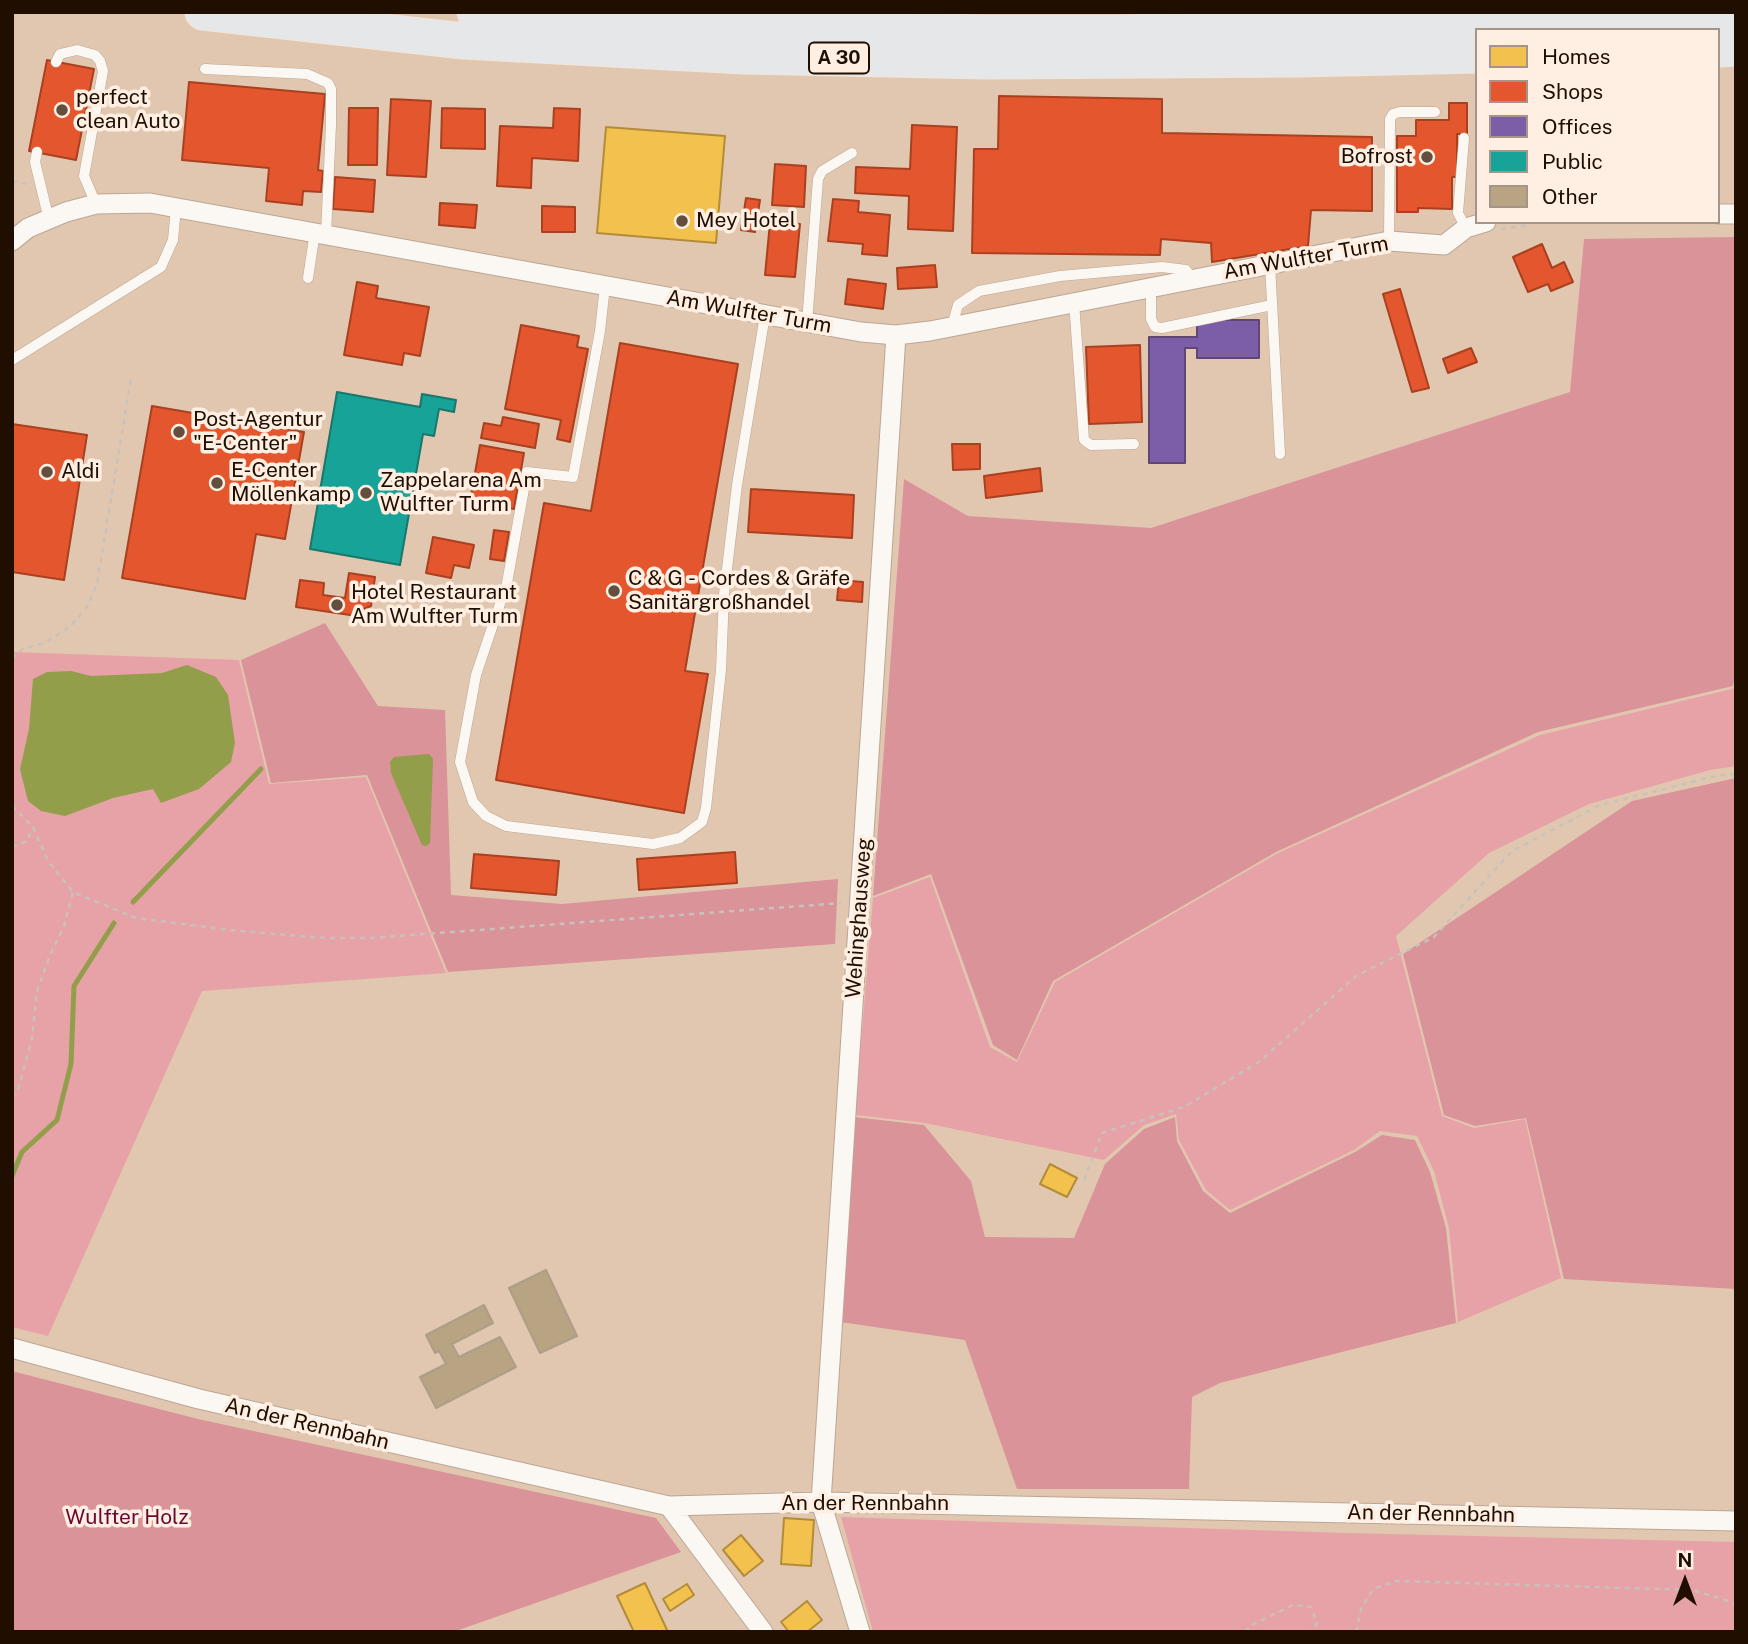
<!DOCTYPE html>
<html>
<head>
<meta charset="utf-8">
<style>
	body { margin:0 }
	#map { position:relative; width:1748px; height:1644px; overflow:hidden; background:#e2c7b0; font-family:"Public Sans",sans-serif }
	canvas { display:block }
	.frame { position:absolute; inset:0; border:14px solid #200f01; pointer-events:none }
	.legend { position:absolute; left:1475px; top:28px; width:245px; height:196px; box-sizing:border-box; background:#feefe2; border:2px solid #a59588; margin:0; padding:9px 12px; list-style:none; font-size:21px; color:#200f01 }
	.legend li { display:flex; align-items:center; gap:14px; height:35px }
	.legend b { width:35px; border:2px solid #a59588 }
	.north { position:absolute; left:1650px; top:1546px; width:70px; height:70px; -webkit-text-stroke:5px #feefe2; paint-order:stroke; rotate:0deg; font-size:19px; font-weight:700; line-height:28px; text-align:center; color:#200f01 }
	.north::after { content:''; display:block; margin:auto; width:24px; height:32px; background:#200f01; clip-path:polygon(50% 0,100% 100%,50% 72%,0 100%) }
</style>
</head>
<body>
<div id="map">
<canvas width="1748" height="1644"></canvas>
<div class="frame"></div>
<ul class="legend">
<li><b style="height:19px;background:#f2c14e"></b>Homes</li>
<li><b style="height:19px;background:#e4572e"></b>Shops</li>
<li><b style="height:19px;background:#7b5ea7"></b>Offices</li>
<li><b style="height:19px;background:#17a398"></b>Public</li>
<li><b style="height:19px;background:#b8a382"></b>Other</li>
</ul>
<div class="north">N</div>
</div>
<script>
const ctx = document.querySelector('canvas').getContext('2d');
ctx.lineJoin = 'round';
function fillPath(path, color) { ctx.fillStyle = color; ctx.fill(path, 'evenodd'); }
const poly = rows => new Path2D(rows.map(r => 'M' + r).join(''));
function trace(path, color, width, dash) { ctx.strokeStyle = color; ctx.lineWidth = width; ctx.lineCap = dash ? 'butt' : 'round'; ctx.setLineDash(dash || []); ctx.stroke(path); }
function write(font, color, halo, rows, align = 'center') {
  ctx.font = font + ' "Public Sans",sans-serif'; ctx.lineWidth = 7; ctx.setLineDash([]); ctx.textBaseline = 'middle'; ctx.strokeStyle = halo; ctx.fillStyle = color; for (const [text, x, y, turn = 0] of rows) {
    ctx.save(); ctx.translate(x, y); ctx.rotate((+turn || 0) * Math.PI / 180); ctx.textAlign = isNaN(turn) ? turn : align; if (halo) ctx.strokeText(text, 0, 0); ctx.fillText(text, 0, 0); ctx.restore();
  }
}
fillPath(poly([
	[12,652,239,660,269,784,366,777,446,973,202,991,48,1336,12,1327],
	[1736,688,1736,766,1710,770,1589,804,1489,853,1396,936,1442,1116,1474,1128,1525,1119,1561,1278,1458,1322,1449,1228,1434,1171,1417,1136,1380,1131,1354,1150,1230,1210,1206,1190,1179,1140,1176,1114,1144,1125,1104,1160,925,1123,855,1115,873,898,930,877,990,1047,1017,1062,1055,982,1278,853,1540,735],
	[841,1517,1346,1533,1736,1542,1736,1632,873,1632]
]), '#e6a2a7');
fillPath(poly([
	[1736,237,1736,669,1733,686,1538,732,1276,852,1053,981,1017,1060,993,1045,931,874,873,896,904,479,968,516,1151,528,1570,392,1584,239],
	[325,623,378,706,445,710,451,895,562,904,838,879,835,944,448,972,367,775,271,783,241,660],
	[1736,778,1736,1289,1564,1279,1526,1118,1475,1126,1444,1115,1403,954,1632,801],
	[854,1117,924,1125,971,1181,985,1237,1074,1238,1105,1164,1144,1129,1175,1117,1177,1141,1203,1191,1230,1213,1355,1152,1382,1135,1415,1140,1430,1172,1446,1228,1456,1323,1220,1383,1192,1397,1189,1489,1017,1489,965,1340,840,1322],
	[12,1371,198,1419,656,1518,681,1552,453,1632,12,1632]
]), '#d99399');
fillPath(poly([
	[187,665,216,677,228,695,235,743,231,762,199,789,161,803,153,789,113,798,65,816,41,811,28,801,20,769,29,729,33,679,47,672,71,671,91,676,162,673],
	[429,754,433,759,430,843,426,846,422,845,391,773,390,762,394,757]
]), '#929e4a');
const homes = poly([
	[606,127,725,136,716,243,597,233,606,127],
	[1050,1164,1077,1178,1067,1197,1040,1184,1050,1164],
	[784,1518,814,1520,811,1566,781,1564,784,1518],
	[741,1535,763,1561,744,1576,723,1550,741,1535],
	[645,1583,668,1632,634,1632,617,1596,645,1583],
	[687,1584,694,1595,670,1611,663,1599,687,1584],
	[807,1601,822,1620,807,1632,789,1632,781,1622,807,1601]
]);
fillPath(homes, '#f2c14e');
trace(homes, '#b38c37', 2);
const shops = poly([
	[47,60,94,69,76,160,29,151,47,60],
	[189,82,325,94,318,170,323,171,321,192,303,191,302,205,266,201,269,168,182,160,189,82],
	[999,96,1162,99,1162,133,1372,137,1372,211,1311,210,1308,246,1212,262,1211,243,1161,239,1160,255,972,253,974,149,998,149,999,96],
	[391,99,431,101,426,177,387,175,391,99],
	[1449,103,1467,103,1467,134,1457,134,1457,177,1452,177,1452,209,1418,208,1418,212,1397,212,1397,136,1416,136,1416,120,1449,120,1449,103],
	[349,108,378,108,377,165,348,165,349,108],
	[442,108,485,109,485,149,441,148,442,108],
	[554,108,580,109,578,161,532,158,531,188,497,186,500,126,553,128,554,108],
	[912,125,957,127,953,231,908,229,909,196,855,193,856,167,910,169,912,125],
	[775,164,806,166,804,207,772,205,775,164],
	[335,177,375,180,373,212,333,209,335,177],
	[746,198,760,200,755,232,741,230,746,198],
	[833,199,859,201,858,212,890,215,887,256,862,254,863,244,828,241,833,199],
	[440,203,477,205,475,228,439,225,440,203],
	[542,206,575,207,575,232,542,232,542,206],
	[770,222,800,224,795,277,765,275,770,222],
	[1542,244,1552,268,1564,262,1573,282,1551,291,1548,284,1528,292,1513,257,1542,244],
	[935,265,937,287,898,289,897,268,935,265],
	[848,279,886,284,883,309,845,304,848,279],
	[357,282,378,286,376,298,429,307,420,356,404,353,402,365,344,355,357,282],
	[1400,289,1429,388,1412,392,1383,294,1400,289],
	[521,325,579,336,577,347,588,349,570,442,557,439,561,420,505,409,521,325],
	[620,343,738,364,685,671,708,674,684,813,496,780,544,503,591,511,620,343],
	[1140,345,1142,422,1089,424,1086,347,1140,345],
	[1471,348,1477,362,1448,373,1443,359,1471,348],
	[152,406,304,432,285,539,256,534,245,599,122,578,152,406],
	[503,417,539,424,535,448,481,438,484,423,501,426,503,417],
	[12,424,87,435,64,580,12,572,12,424],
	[952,444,980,444,980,469,953,470,952,444],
	[480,445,524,453,514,509,470,501,480,445],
	[1040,468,1042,491,986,498,984,476,1040,468],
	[751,489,854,495,852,538,748,532,751,489],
	[494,530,509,532,504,561,490,559,494,530],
	[433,537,474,545,469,568,454,565,451,578,426,573,433,537],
	[349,573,375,577,371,606,350,615,296,607,300,580,324,583,323,595,345,598,349,573],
	[839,580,863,582,862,602,837,600,839,580],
	[735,852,737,883,639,890,637,859,735,852],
	[474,854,559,861,556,895,471,888,474,854]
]);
fillPath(shops, '#e4572e');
trace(shops, '#a94120', 2);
const offices = poly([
	[1197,320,1259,320,1259,358,1197,358,1197,348,1185,348,1185,463,1149,463,1149,337,1197,337,1197,320]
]);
fillPath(offices, '#7b5ea7');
trace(offices, '#604675', 2);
const public = poly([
	[337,392,420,407,422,394,456,400,454,412,439,409,434,436,423,434,400,565,310,549,337,392]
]);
fillPath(public, '#17a398');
trace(public, '#1a776b', 2);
trace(poly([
	[133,902,261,769],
	[12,1176,22,1152,57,1120,71,1064,74,986,114,923]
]), '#929e4a', 5);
const building = poly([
	[546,1270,577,1336,540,1353,509,1288,546,1270],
	[484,1305,493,1323,452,1344,459,1357,500,1337,516,1367,436,1408,420,1377,446,1364,439,1351,435,1353,426,1335,484,1305]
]);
fillPath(building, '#b8a382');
trace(building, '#ae9d88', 2);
const service = poly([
	[56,62,60,54,77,50,95,55,100,61,103,71,84,176,96,204],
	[205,69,307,74,328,83,331,89,331,125,326,234],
	[1464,138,1458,213,1466,228],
	[37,152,35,162,49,220],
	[1389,241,1390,119,1393,114,1400,112,1435,112],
	[1270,264,1280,454],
	[308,278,315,232],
	[605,286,600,331,573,477,527,472,507,583,476,675,460,762,473,802,486,816,506,826,653,844,680,838,702,822,706,808,721,670,724,594,737,485,765,315],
	[1151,287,1151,319,1155,327,1162,328,1272,305],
	[1074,302,1084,440,1091,445,1134,444],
	[807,323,818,179,822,171,852,153],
	[952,326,958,305,979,291,1060,276,1162,267,1186,270,1193,279],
	[12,360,161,267,173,240,176,207]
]);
const minor = poly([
	[1718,214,1736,214],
	[12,241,28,228,66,212,96,204,150,203,861,332,896,335,930,331,1389,241,1444,245,1466,228,1486,222],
	[12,1348,199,1399,669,1506,821,1502,1736,1521],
	[669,1506,763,1632],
	[860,1632,821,1502,896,335]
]);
const motorway = poly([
	[203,12,464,41,744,56,987,61,1300,59,1477,55],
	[475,12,611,22,744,28,985,33,1120,33,1736,19],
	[1718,49,1736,48]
]);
trace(service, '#bba694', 11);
trace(minor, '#bba694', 21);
trace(motorway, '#f2e6db', 37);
trace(poly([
	[12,181,26,184],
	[1501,229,1524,226,1534,222],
	[12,658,24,648,45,643,71,626,89,604,97,584,131,378],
	[12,806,33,827,48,861,73,892,136,918,239,931,325,938,371,938,841,903],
	[12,847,27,841,33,827],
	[12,1097,18,1090,32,1038,37,991,50,955,64,926,73,892],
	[1084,1180,1102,1133,1184,1107,1259,1062,1356,976,1434,937,1512,851,1600,805,1716,776,1736,774],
	[1245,1632,1252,1625,1293,1605,1311,1607,1317,1624,1310,1632],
	[1356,1632,1361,1609,1373,1589,1396,1581,1693,1590,1731,1602,1736,1606]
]), '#c9c2bb', 2.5, [5, 5]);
trace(service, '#fbf7f3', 10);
trace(minor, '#fbf7f3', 19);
trace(motorway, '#e6e7e8', 35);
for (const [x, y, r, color] of [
	[62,110,7,"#644f3e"],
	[1427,157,7,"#644f3e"],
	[682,221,7,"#644f3e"],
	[179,432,7,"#644f3e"],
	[47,472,7,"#644f3e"],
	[217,483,7,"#644f3e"],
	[366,493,7,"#644f3e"],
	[614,591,7,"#644f3e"],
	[337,605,7,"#644f3e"]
]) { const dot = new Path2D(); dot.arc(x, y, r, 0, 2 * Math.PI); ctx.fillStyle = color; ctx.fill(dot); trace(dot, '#feefe2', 2.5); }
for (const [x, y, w] of [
	[839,58,60]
]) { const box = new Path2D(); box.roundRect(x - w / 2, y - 15.5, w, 31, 5); ctx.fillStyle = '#feefe2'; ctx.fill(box); trace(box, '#200f01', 2); }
write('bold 19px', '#200f01', null, [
	["A 30",839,58]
]);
write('21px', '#200f01', '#feefe2', [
	["perfect",76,98],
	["clean Auto",76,122],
	["Bofrost",1413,157,"right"],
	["Mey Hotel",696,221],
	["Post-Agentur",193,420],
	["\"E-Center\"",193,444],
	["E-Center",231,471],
	["Möllenkamp",231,495],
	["Aldi",61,472],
	["Zappelarena Am",380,481],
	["Wulfter Turm",380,505],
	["C & G - Cordes & Gräfe",628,579],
	["Sanitärgroßhandel",628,603],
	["Hotel Restaurant",351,593],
	["Am Wulfter Turm",351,617]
], 'left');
write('21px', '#200f01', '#feefe2', [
	["Am Wulfter Turm",1306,258,-10],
	["Am Wulfter Turm",749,312,10],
	["Wehinghausweg",859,918,-86],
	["An der Rennbahn",307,1424,13],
	["An der Rennbahn",865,1504],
	["An der Rennbahn",1431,1514,1]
]);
write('21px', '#6a0732', '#feefe2', [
	["Wulfter Holz",127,1518]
]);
</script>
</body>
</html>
